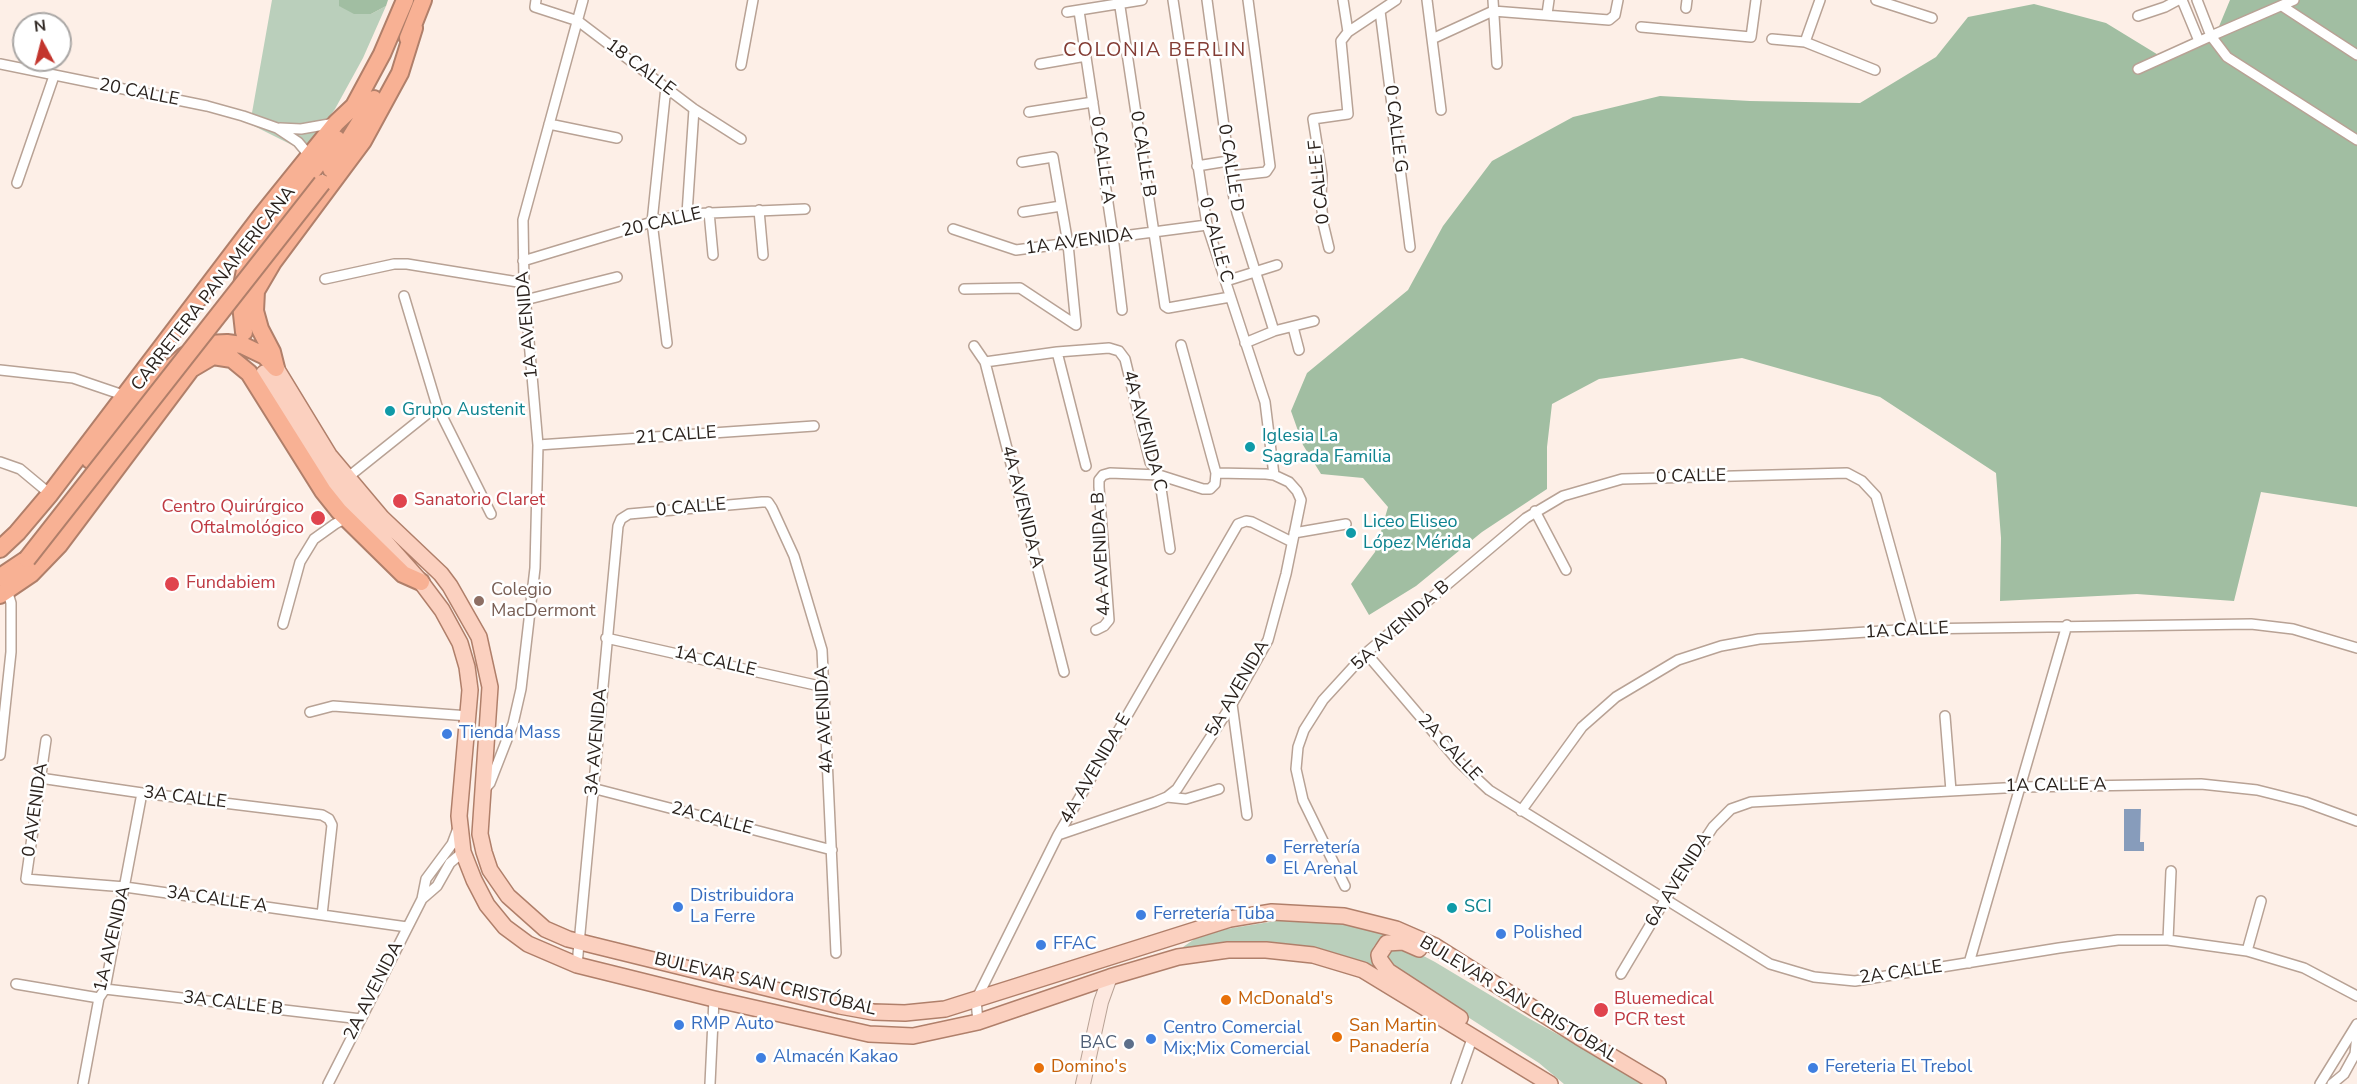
<!DOCTYPE html>
<html>
<head>
<meta charset="utf-8">
<style>
	body { margin:0 }
	#map { position:relative; width:2357px; height:1084px; overflow:hidden; background:#fdefe7; font-family:"Nunito Sans",sans-serif }
	canvas { display:block }
	.north { position:absolute; left:12px; top:12px; width:60px; height:60px; box-sizing:border-box; background:#fff; border:2px solid #aaa7a5; border-radius:50%; rotate:353deg; font-size:16px; font-weight:700; line-height:24px; text-align:center; color:#2a221d }
	.north::after { content:''; display:block; margin:auto; width:21px; height:27px; background:#c3352d; clip-path:polygon(50% 0,100% 100%,50% 72%,0 100%) }
</style>
</head>
<body>
<div id="map">
<canvas width="2357" height="1084"></canvas>
<div class="north">N</div>
</div>
<script>
const ctx = document.querySelector('canvas').getContext('2d');
ctx.lineJoin = 'round';
function fillPath(path, color) { ctx.fillStyle = color; ctx.fill(path, 'evenodd'); }
const poly = rows => new Path2D(rows.map(r => 'M' + r).join(''));
function trace(path, color, width, dash) { ctx.strokeStyle = color; ctx.lineWidth = width; ctx.lineCap = dash ? 'butt' : 'round'; ctx.setLineDash(dash || []); ctx.stroke(path); }
function write(font, color, halo, rows, align = 'center') {
  ctx.font = font + ' "Nunito Sans",sans-serif'; ctx.lineWidth = 5; ctx.setLineDash([]); ctx.textBaseline = 'middle'; ctx.strokeStyle = halo; ctx.fillStyle = color; for (const [text, x, y, turn = 0] of rows) {
    ctx.save(); ctx.translate(x, y); ctx.rotate((+turn || 0) * Math.PI / 180); ctx.textAlign = isNaN(turn) ? turn : align; if (halo) ctx.strokeText(text, 0, 0); ctx.fillText(text, 0, 0); ctx.restore();
  }
}
fillPath(poly([
	[272,0,339,0,340,6,371,14,386,6,363,58,335,109,304,151,250,124],
	[1318,919,1351,922,1396,935,1383,939,1374,946,1371,956,1377,973,1349,961,1183,947,1196,938,1214,931,1276,921],
	[1395,947,1416,952,1435,962,1530,1019,1648,1084,1564,1084,1539,1063,1395,970,1385,957,1388,950]
]), '#bacfbb');
fillPath(poly([
	[339,0,388,0,386,6,371,14,354,14,339,6],
	[2230,0,2357,0,2357,507,2261,492,2234,601,2137,594,2000,601,2001,538,1996,473,1880,397,1742,358,1599,379,1552,404,1547,447,1547,489,1482,532,1416,586,1369,615,1351,584,1375,552,1388,507,1363,478,1321,474,1303,445,1291,411,1307,373,1408,290,1443,226,1492,161,1573,117,1660,96,1750,101,1860,103,1936,57,1968,17,2034,4,2106,23,2160,56,2215,36]
]), '#a1bea2');
fillPath(poly([
	[2124,809,2141,809,2140,842,2144,842,2144,851,2124,851]
]), '#879cbb');
const street = poly([
	[536,0,535,7,578,21,694,109,741,139],
	[1119,0,1165,306,1168,308,1230,297],
	[1173,0,1207,225,1265,402,1274,475],
	[1207,0,1233,193,1237,213,1274,331],
	[1343,0,1348,32],
	[1427,0,1441,110],
	[1493,0,1497,64],
	[1876,0,1932,18],
	[2182,0,2199,41],
	[2197,0,2211,36,2294,0],
	[2282,6,2357,55],
	[1686,8,1687,0],
	[1079,11,1113,236,1122,310],
	[1380,11,1410,247],
	[1067,12,1142,0],
	[1547,14,1549,0],
	[2138,16,2165,7,2178,0],
	[1641,27,1751,37,1756,0],
	[1432,39,1493,11,1609,20,1615,15,1618,0],
	[1772,39,1805,42,1875,70],
	[1805,42,1820,0],
	[0,64,207,106,243,116,277,128,298,142,309,155],
	[1040,64,1086,56],
	[741,65,753,0],
	[2138,69,2211,36,2227,57,2357,140],
	[666,87,652,222,667,343],
	[1029,112,1093,102],
	[549,124,617,138],
	[280,128,301,129,335,123],
	[1197,166,1228,161],
	[1230,176,1266,172,1270,166,1248,0],
	[17,183,54,76],
	[759,210,763,255],
	[709,212,713,255],
	[1023,212,1061,206],
	[687,214,694,109],
	[953,229,1016,250,1207,225],
	[1329,248,1323,223,1321,197,1322,175,1313,119,1348,114,1341,41,1348,32,1396,0],
	[523,261,652,222,687,214,805,209],
	[325,279,394,264,407,264,524,283],
	[1226,281,1277,265],
	[964,289,1020,288,1076,325,1068,244,1053,157,1022,162],
	[404,296,437,406,491,514],
	[525,300,617,277],
	[1293,327,1299,350],
	[1245,343,1274,331,1314,321],
	[1181,345,1216,473],
	[974,346,985,362,1064,672],
	[1057,352,1086,466],
	[985,362,1057,352,1109,348,1119,351,1125,359,1150,462,1159,475,1170,549],
	[0,370,73,378,126,396],
	[538,445,814,426],
	[0,462,20,469,50,494],
	[347,478,437,406],
	[1535,511,1566,570],
	[1294,533,1346,524],
	[283,624,300,562,314,539,335,524,346,518],
	[606,638,824,687],
	[1366,653,1458,761,1489,790,1770,964,1814,977,1855,981,2059,948,2118,940,2168,940,2247,951,2304,968,2357,996],
	[1232,704,1247,815],
	[310,712,333,706,469,716],
	[1945,716,1951,791],
	[46,740,26,879,125,887,407,927],
	[0,755,11,652,11,603,7,590],
	[40,778,142,793,322,815,329,819,332,825,322,915],
	[592,788,832,850],
	[484,790,490,783,513,724,521,689,535,568,538,445,524,283,523,220,583,0],
	[1167,797,1186,799,1219,789],
	[1521,811,1582,727,1616,697,1678,660,1721,646,1759,639,1913,629,2251,624,2293,629,2357,648],
	[1058,835,1155,802,1167,797,1177,789,1232,704,1268,640,1286,574,1301,500,1297,491,1289,482,1274,475,1266,474,1216,473,1215,484,1210,489,1203,489,1159,475,1110,473,1103,475,1099,480,1099,487,1109,620,1104,626,1096,630],
	[1345,886,1303,800,1296,769,1298,747,1304,730,1323,700,1366,653,1526,518,1563,496,1622,479,1847,473,1862,481,1876,496,1913,629],
	[422,899,437,886,450,863,463,852],
	[2168,940,2171,871],
	[2247,951,2261,901],
	[1969,963,2067,625],
	[577,965,618,526,621,519,629,514,762,502,768,502,772,508,794,556,822,650,836,953],
	[1621,974,1665,900,1713,827,1731,809,1751,802,2022,787,2201,784,2257,790,2305,802,2357,821],
	[16,984,99,998],
	[105,989,361,1019],
	[978,1022,976,1000,1058,835,1238,524,1246,521,1252,522,1292,542],
	[83,1084,99,998,105,989,142,793],
	[328,1084,422,899,426,879,452,844,458,828],
	[710,1084,714,999],
	[1456,1084,1473,1036],
	[2320,1084,2357,1024],
	[2332,1084,2344,1074,2355,1054,2357,1035]
]);
const secondary = poly([
	[1083,1084,1101,1002,1110,977]
]);
const primary = poly([
	[276,368,329,455,382,518,441,574,450,586,479,637,490,687,480,834,484,852,490,870,508,896,545,929,568,939,840,1006,873,1012,905,1013,945,1009,1230,919,1272,912,1344,916,1396,929,1435,946,1579,1037,1658,1084],
	[264,373,334,484,421,582,442,610,460,643,467,667,470,690,459,816,463,852,474,880,487,905,505,927,528,944,577,965,714,999,869,1034,913,1036,978,1022,1110,977,1178,957,1228,950,1266,950,1313,955,1363,970,1550,1084],
	[1419,949,1403,942,1387,943,1379,955,1380,960,1388,971,1460,1018]
]);
const highway = poly([
	[408,38,423,0],
	[331,169,374,99],
	[244,332,240,296,247,260,257,243,337,139],
	[276,368,272,352,260,329,255,311,256,291,273,262,363,141,400,73,414,28],
	[90,460,151,386,184,356,206,344,227,343,242,345,265,356,276,368],
	[0,549,17,533,50,494,261,216,336,123,354,106,382,54,405,0],
	[0,577,27,559],
	[0,595,31,574,59,545,191,369,213,356,232,359,249,373,323,491,339,511,403,574,421,582]
]);
trace(street, '#b8a295', 12);
trace(secondary, '#b8a295', 16);
trace(primary, '#b07f6a', 18);
trace(highway, '#b07f6a', 20);
trace(street, '#fff', 9);
trace(secondary, '#fde8df', 14);
trace(primary, '#fbd0bf', 15);
trace(highway, '#f8b194', 16);
const highwayBridge = poly([
	[27,559,322,183]
]);
trace(highwayBridge, '#b07f6a', 20, []);
trace(highwayBridge, '#f8b194', 16);
for (const [x, y, r, color] of [
	[390,411,6,"#0f9aa8"],
	[1250,447,6,"#0f9aa8"],
	[400,501,8,"#e0444e"],
	[318,518,8,"#e0444e"],
	[1351,533,6,"#0f9aa8"],
	[172,584,8,"#e0444e"],
	[479,601,6,"#8d6e63"],
	[447,734,6,"#3f7fe0"],
	[1271,859,6,"#3f7fe0"],
	[678,907,6,"#3f7fe0"],
	[1452,908,6,"#0f9aa8"],
	[1141,915,6,"#3f7fe0"],
	[1501,934,6,"#3f7fe0"],
	[1041,945,6,"#3f7fe0"],
	[1226,1000,6,"#e8710a"],
	[1601,1010,8,"#e0444e"],
	[679,1025,6,"#3f7fe0"],
	[1337,1037,6,"#e8710a"],
	[1151,1039,6,"#3f7fe0"],
	[1129,1044,6,"#5c6f8a"],
	[761,1058,6,"#3f7fe0"],
	[1039,1068,6,"#e8710a"],
	[1813,1068,6,"#3f7fe0"]
]) { const dot = new Path2D(); dot.arc(x, y, r, 0, 2 * Math.PI); ctx.fillStyle = color; ctx.fill(dot); trace(dot, '#fff', 2); }
write('18px', '#2a221d', '#fff', [
	["18 CALLE",640,68,37],
	["20 CALLE",139,93,11],
	["0 CALLE G",1395,129,83],
	["0 CALLE B",1142,154,81],
	["0 CALLE A",1102,160,82],
	["0 CALLE D",1230,168,81],
	["0 CALLE F",1320,182,-96],
	["20 CALLE",662,223,-13],
	["0 CALLE C",1215,240,75],
	["1A AVENIDA",1079,242,-8],
	["CARRETERA PANAMERICANA",214,289,-52],
	["1A AVENIDA",528,325,-95],
	["4A AVENIDA C",1144,431,75],
	["21 CALLE",676,436,-4],
	["0 CALLE",1691,477,-1],
	["4A AVENIDA A",1022,507,76],
	["0 CALLE",691,508,-5],
	["4A AVENIDA B",1102,554,-93],
	["5A AVENIDA B",1401,626,-42],
	["1A CALLE",1907,631,-3],
	["1A CALLE",715,662,13],
	["5A AVENIDA",1238,689,-60],
	["4A AVENIDA",825,720,-93],
	["3A AVENIDA",597,742,-85],
	["2A CALLE",1449,748,47],
	["4A AVENIDA E",1096,769,-60],
	["1A CALLE A",2056,786,-1],
	["3A CALLE",185,798,7],
	["0 AVENIDA",36,810,-82],
	["2A CALLE",712,819,15],
	["6A AVENIDA",1679,880,-58],
	["3A CALLE A",217,900,8],
	["1A AVENIDA",113,939,-77],
	["2A CALLE",1901,973,-8],
	["BULEVAR SAN CRISTÓBAL",765,985,13],
	["2A AVENIDA",374,991,-63],
	["BULEVAR SAN CRISTÓBAL",1518,1000,31],
	["3A CALLE B",233,1004,7]
]);
write('18px', '#0d838f', '#fff', [
	["Grupo Austenit",402,411],
	["Iglesia La",1262,437],
	["Sagrada Familia",1262,458],
	["Liceo Eliseo",1363,523],
	["López Mérida",1363,544],
	["SCI",1464,908]
], 'left');
write('18px', '#be3a42', '#fff', [
	["Sanatorio Claret",414,501],
	["Centro Quirúrgico",304,508,"right"],
	["Oftalmológico",304,529,"right"],
	["Fundabiem",186,584],
	["Bluemedical",1614,1000],
	["PCR test",1614,1021]
], 'left');
write('18px', '#785e54', '#fff', [
	["Colegio",491,591],
	["MacDermont",491,612]
], 'left');
write('18px', '#366cbe', '#fff', [
	["Tienda Mass",459,734],
	["Ferretería",1283,849],
	["El Arenal",1283,870],
	["Distribuidora",690,897],
	["La Ferre",690,918],
	["Ferretería Tuba",1153,915],
	["Polished",1513,934],
	["FFAC",1053,945],
	["RMP Auto",691,1025],
	["Centro Comercial",1163,1029],
	["Mix;Mix Comercial",1163,1050],
	["Almacén Kakao",773,1058],
	["Fereteria El Trebol",1825,1068]
], 'left');
write('18px', '#c56008', '#fff', [
	["McDonald's",1238,1000],
	["San Martin",1349,1027],
	["Panadería",1349,1048],
	["Domino's",1051,1068]
], 'left');
write('18px', '#4e5e75', '#fff', [
	["BAC",1117,1044]
], 'right');
ctx.letterSpacing = '1.5px';
write('20px', '#833c34', '#fff', [
	["COLONIA BERLIN",1155,51]
]);
ctx.letterSpacing = '0px';
</script>
</body>
</html>
